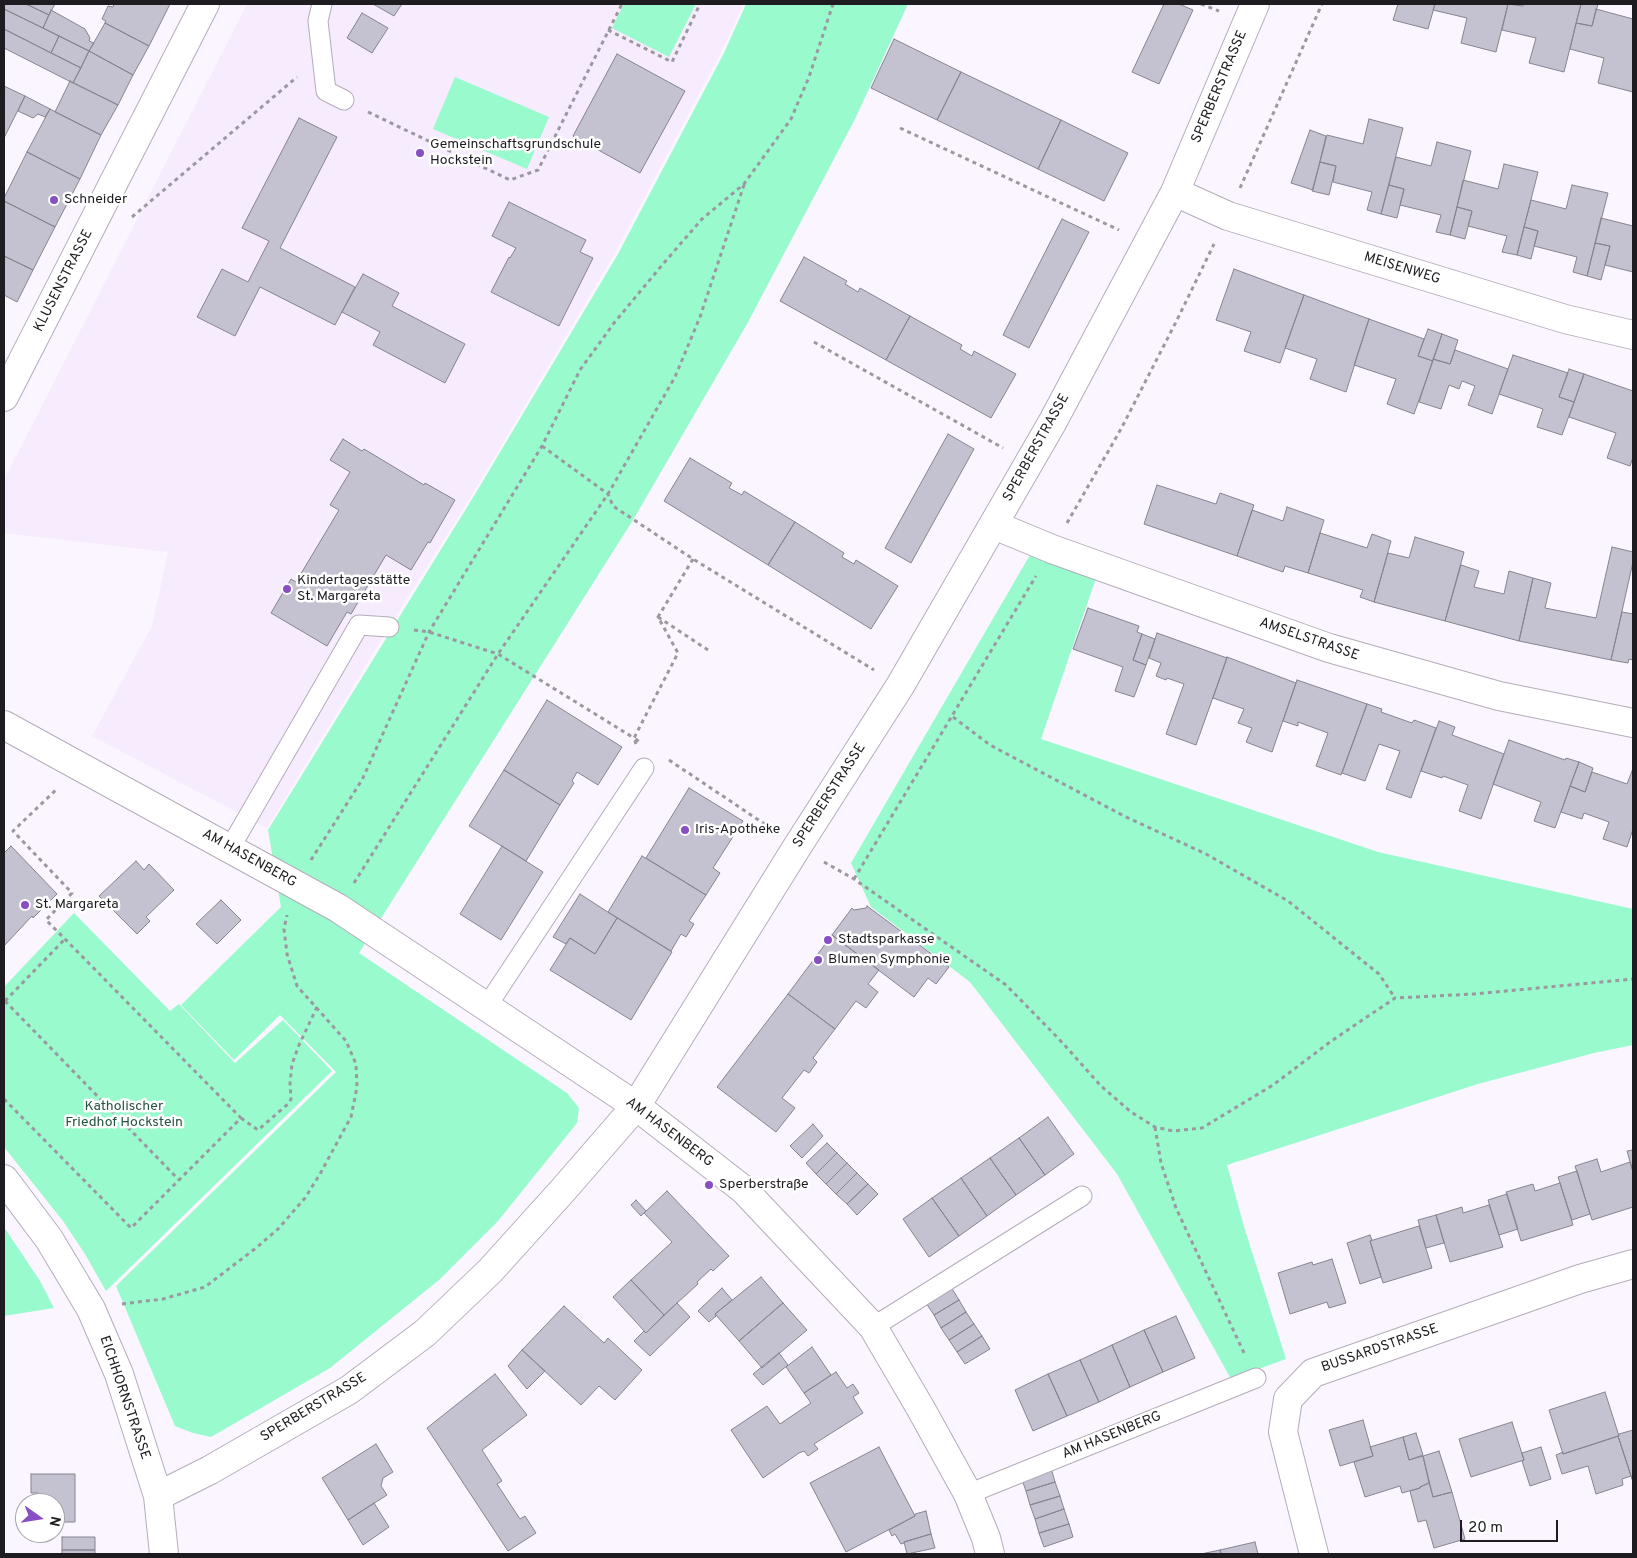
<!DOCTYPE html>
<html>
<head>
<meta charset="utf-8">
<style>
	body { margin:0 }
	#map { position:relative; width:1637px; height:1558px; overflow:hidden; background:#faf5fe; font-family:Overpass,sans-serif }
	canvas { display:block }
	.frame { position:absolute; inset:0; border:5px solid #1f1c21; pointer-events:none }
	.north { position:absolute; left:15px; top:1493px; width:50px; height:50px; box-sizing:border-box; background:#fff; border:1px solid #a5a4a6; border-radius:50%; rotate:103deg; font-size:14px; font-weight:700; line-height:20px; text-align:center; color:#1f1c21 }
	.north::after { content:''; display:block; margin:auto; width:18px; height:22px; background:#884ec4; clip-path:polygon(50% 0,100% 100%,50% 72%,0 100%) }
	.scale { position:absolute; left:1460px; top:1520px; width:98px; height:22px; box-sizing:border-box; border:2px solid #1f1c21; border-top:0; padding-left:6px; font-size:15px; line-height:18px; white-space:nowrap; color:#1f1c21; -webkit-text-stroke:4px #fff; paint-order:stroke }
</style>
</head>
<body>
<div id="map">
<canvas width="1637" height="1558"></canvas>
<div class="frame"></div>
<div class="north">N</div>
<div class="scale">20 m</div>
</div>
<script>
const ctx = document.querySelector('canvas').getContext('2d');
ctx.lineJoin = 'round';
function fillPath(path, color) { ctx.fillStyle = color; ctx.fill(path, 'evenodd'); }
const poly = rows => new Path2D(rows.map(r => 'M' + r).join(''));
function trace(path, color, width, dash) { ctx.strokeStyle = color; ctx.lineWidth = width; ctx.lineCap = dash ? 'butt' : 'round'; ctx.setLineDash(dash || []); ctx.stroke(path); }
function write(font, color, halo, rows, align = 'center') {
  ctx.font = font + ' Overpass,sans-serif'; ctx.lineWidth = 5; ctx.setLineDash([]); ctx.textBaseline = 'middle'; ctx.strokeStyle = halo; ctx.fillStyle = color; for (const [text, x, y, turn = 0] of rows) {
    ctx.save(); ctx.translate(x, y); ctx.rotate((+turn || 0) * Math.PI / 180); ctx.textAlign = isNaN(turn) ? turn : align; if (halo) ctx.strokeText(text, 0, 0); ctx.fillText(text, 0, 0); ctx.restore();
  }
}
fillPath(poly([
	[247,4,744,4,720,54,616,251,475,490,389,627,267,828,92,736,152,626,168,552,4,533,4,480]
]), '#f6ecfd');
fillPath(poly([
	[624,4,696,4,669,57,612,28],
	[746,4,908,4,855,119,747,324,633,520,359,953,567,1093,579,1108,577,1123,498,1221,439,1280,330,1368,211,1437,193,1433,175,1426,116,1286,336,1072,280,1015,234,1060,181,1005,281,907,268,830,477,491,618,254,724,53],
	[455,77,549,117,527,169,433,129],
	[1030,555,1096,578,1041,739,1378,852,1633,909,1633,1045,1594,1053,1478,1084,1227,1165,1245,1230,1286,1359,1231,1379,1117,1174,970,982,871,907,851,863],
	[74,913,170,1011,179,1004,235,1063,283,1020,332,1071,106,1291,85,1254,63,1221,4,1147,4,987],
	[4,1227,40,1281,54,1308,4,1316]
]), '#98facd');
const building = poly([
	[4,4,26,4,49,15,43,28,4,9,4,4],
	[26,4,55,4,49,15,26,4],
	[114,4,170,4,149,46,105,23,106,21,102,19,108,6,113,7,114,4],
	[373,4,402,4,394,16,373,4],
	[1164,4,1179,4,1193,10,1159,84,1132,72,1164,4],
	[1398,4,1435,4,1428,29,1393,20,1398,4],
	[1435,4,1508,4,1496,52,1461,43,1467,18,1433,10,1435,4],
	[1508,4,1523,6,1523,4,1581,4,1564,72,1529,63,1536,38,1502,30,1508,4],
	[1581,4,1598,4,1592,26,1576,23,1581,4],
	[4,9,59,36,51,53,4,29,4,9],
	[1596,9,1633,19,1633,92,1598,83,1604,58,1570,49,1576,23,1592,26,1596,9],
	[51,10,85,29,90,38,89,41,94,43,89,51,43,28,51,10],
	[362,13,388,28,372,53,347,38,362,13],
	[105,23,149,46,133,75,89,51,105,23],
	[4,29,81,68,73,83,4,48,4,29],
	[59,36,89,51,81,68,51,53,59,36],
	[894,39,961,72,937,120,871,88,894,39],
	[89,51,133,75,118,105,73,83,89,51],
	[617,54,685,91,640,173,573,136,617,54],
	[961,72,1061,120,1038,169,937,120,961,72],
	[70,81,118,105,101,135,55,112,70,81],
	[4,86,25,96,4,138,4,86],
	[25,96,50,109,45,117,38,114,33,118,18,111,25,96],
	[50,109,101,135,80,179,27,152,50,109],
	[299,118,337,137,280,248,355,287,335,325,260,287,235,336,197,317,222,269,248,282,269,241,242,228,299,118],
	[1369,119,1403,128,1381,214,1367,210,1372,192,1333,182,1336,166,1320,162,1327,135,1363,144,1369,119],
	[1061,120,1128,153,1104,201,1038,169,1061,120],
	[1310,130,1326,136,1313,190,1291,183,1310,130],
	[1437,142,1471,151,1450,235,1436,232,1441,215,1400,205,1404,189,1389,185,1396,157,1431,166,1437,142],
	[27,152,80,179,55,227,4,201,4,198,27,152],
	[1320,162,1336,166,1329,195,1312,191,1320,162],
	[1504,164,1538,172,1517,255,1502,252,1507,236,1468,226,1472,211,1457,207,1463,180,1498,189,1504,164],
	[1389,185,1404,189,1397,218,1381,214,1389,185],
	[1572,185,1608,193,1587,276,1573,272,1577,257,1534,246,1538,231,1524,227,1531,200,1566,209,1572,185],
	[4,201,55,227,33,270,4,256,4,201],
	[509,202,586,240,580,252,593,258,559,326,491,292,509,257,510,258,516,248,492,236,509,202],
	[1457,207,1472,211,1465,239,1450,235,1457,207],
	[1601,218,1633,226,1633,272,1605,265,1610,246,1595,243,1601,218],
	[1062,219,1089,232,1029,348,1003,335,1062,219],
	[1524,227,1538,231,1531,259,1517,255,1524,227],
	[1595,243,1610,246,1601,280,1587,276,1595,243],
	[4,256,33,270,17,302,4,295,4,256],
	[804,257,847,281,845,284,858,292,860,288,910,316,886,360,780,301,804,257],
	[1234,269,1304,295,1280,363,1244,351,1251,332,1216,320,1234,269],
	[363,274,399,293,392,306,465,344,445,383,373,345,380,332,342,312,363,274],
	[1304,295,1369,319,1346,392,1310,379,1317,359,1285,348,1304,295],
	[910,316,962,345,960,349,972,356,974,351,1016,374,991,418,886,360,910,316],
	[1369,319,1424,339,1418,356,1433,361,1414,414,1387,404,1396,379,1354,365,1369,319],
	[1428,329,1442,334,1433,361,1418,356,1428,329],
	[1442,334,1458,340,1450,364,1433,359,1442,334],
	[1455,350,1508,369,1492,414,1468,405,1475,386,1462,381,1459,389,1449,385,1441,409,1419,402,1433,359,1450,364,1455,350],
	[1513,355,1568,373,1559,397,1574,402,1562,435,1537,427,1543,409,1499,394,1513,355],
	[1569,369,1584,374,1574,402,1559,397,1569,369],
	[1584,374,1633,391,1633,457,1630,466,1607,458,1616,433,1569,417,1584,374],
	[948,434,974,449,911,563,885,548,948,434],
	[343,439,362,451,364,449,424,485,425,483,455,500,430,543,428,542,411,570,386,555,351,614,347,612,327,646,271,613,291,579,296,582,339,510,330,505,350,472,330,460,343,439],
	[690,458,732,483,729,488,742,495,744,491,795,522,768,565,664,501,690,458],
	[1157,485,1216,504,1220,493,1254,505,1237,556,1144,524,1157,485],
	[1287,507,1324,520,1308,573,1285,566,1283,572,1237,556,1252,510,1283,521,1287,507],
	[795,522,844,553,842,557,854,564,856,560,898,586,871,629,768,565,795,522],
	[1320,533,1367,548,1372,534,1391,541,1374,602,1360,597,1363,590,1308,573,1320,533],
	[1415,537,1464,552,1445,621,1374,602,1388,553,1409,558,1415,537],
	[1612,547,1633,552,1633,562,1611,660,1519,641,1533,578,1551,583,1545,608,1596,618,1612,547],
	[1461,565,1479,571,1474,587,1504,594,1509,571,1533,578,1519,641,1445,621,1461,565],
	[1088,608,1139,626,1137,632,1142,634,1133,660,1146,665,1134,697,1115,691,1123,667,1073,649,1088,608],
	[1622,612,1633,614,1633,660,1629,659,1628,663,1611,660,1622,612],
	[1157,633,1227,658,1196,745,1166,734,1184,684,1167,678,1166,680,1156,676,1161,663,1149,658,1157,633],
	[1142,634,1155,639,1146,665,1133,660,1142,634],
	[1227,657,1296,683,1272,752,1246,742,1252,728,1238,723,1244,709,1213,698,1227,657],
	[1297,680,1367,704,1341,775,1316,766,1328,733,1298,722,1298,726,1283,721,1297,680],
	[547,700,622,747,598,785,577,772,572,781,574,783,560,805,504,770,547,700],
	[1367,704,1382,709,1381,712,1412,723,1414,720,1436,728,1411,798,1386,789,1400,751,1379,744,1365,781,1342,773,1367,704],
	[1439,721,1455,727,1452,735,1504,754,1481,819,1459,811,1468,785,1443,776,1442,778,1421,771,1439,721],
	[1509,740,1565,760,1566,758,1579,762,1555,828,1534,821,1541,802,1493,784,1509,740],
	[1579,762,1593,768,1585,792,1570,786,1579,762],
	[504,770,560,805,526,861,469,826,504,770],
	[1632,771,1633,771,1633,829,1627,847,1603,839,1609,822,1584,813,1582,819,1561,812,1570,786,1585,792,1592,772,1627,784,1632,771],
	[689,788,743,821,713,868,720,873,706,895,646,858,689,788],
	[11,846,57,894,33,918,32,916,4,946,4,853,11,846],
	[502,846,543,872,501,940,460,914,502,846],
	[642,856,706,895,689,921,694,924,686,937,681,934,671,951,608,912,642,856],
	[136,861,144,870,149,864,174,890,146,917,150,921,137,934,99,896,136,861],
	[580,894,617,918,595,954,570,938,566,944,553,937,580,894],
	[221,900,241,920,217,944,196,924,221,900],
	[867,906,949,967,936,984,928,978,914,997,832,935,852,908,854,910,866,908,867,906],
	[617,918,672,952,631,1020,550,970,570,938,595,954,617,918],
	[832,935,879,970,868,984,878,992,866,1008,856,1001,835,1029,788,994,832,935],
	[788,994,835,1029,813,1058,817,1062,809,1073,804,1070,782,1098,795,1108,776,1132,717,1087,788,994],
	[1048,1117,1074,1154,1045,1175,1019,1138,1048,1117],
	[813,1124,823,1136,802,1158,790,1146,813,1124],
	[1019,1138,1045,1175,1016,1195,990,1158,1019,1138],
	[827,1143,837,1153,816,1174,806,1163,827,1143],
	[1633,1150,1633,1172,1627,1151,1633,1150],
	[837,1153,847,1163,826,1184,816,1174,837,1153],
	[990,1158,1016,1195,987,1216,961,1178,990,1158],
	[1597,1159,1601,1172,1630,1162,1633,1172,1633,1207,1592,1220,1575,1166,1597,1159],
	[847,1163,857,1173,836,1194,826,1184,847,1163],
	[1577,1171,1590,1214,1572,1220,1558,1177,1577,1171],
	[857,1173,868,1184,847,1204,836,1194,857,1173],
	[961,1178,987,1216,959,1236,932,1198,961,1178],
	[1560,1183,1573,1225,1521,1241,1506,1192,1533,1184,1535,1191,1560,1183],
	[868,1184,878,1194,857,1215,847,1204,868,1184],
	[667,1191,729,1256,713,1271,711,1269,697,1282,698,1284,664,1315,631,1280,672,1242,644,1213,667,1191],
	[1507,1194,1518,1229,1499,1235,1488,1200,1507,1194],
	[932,1198,959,1236,929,1257,903,1219,932,1198],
	[636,1200,646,1211,641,1216,631,1205,636,1200],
	[1489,1205,1503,1247,1450,1262,1436,1215,1462,1207,1463,1213,1489,1205],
	[1436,1215,1444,1243,1426,1248,1418,1220,1436,1215],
	[1419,1226,1432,1268,1383,1283,1370,1241,1419,1226],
	[1370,1235,1372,1240,1370,1241,1381,1277,1360,1284,1347,1243,1370,1235],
	[1332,1259,1346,1303,1329,1308,1327,1302,1290,1314,1278,1273,1312,1262,1313,1265,1332,1259],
	[761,1277,783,1303,739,1341,715,1314,761,1277],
	[631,1280,664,1315,646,1333,613,1297,631,1280],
	[951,1287,959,1300,934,1315,926,1303,951,1287],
	[722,1288,732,1300,715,1314,716,1316,709,1322,698,1311,722,1288],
	[959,1300,966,1312,941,1328,934,1315,959,1300],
	[677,1303,690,1317,650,1356,634,1341,644,1331,646,1333,677,1303],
	[783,1303,807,1330,762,1368,739,1341,783,1303],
	[564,1306,604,1343,608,1338,642,1370,615,1400,599,1386,581,1405,522,1350,564,1306],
	[966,1312,974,1324,949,1340,941,1328,966,1312],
	[1176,1316,1195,1358,1163,1372,1144,1330,1176,1316],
	[974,1324,982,1336,957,1352,949,1340,974,1324],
	[1144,1330,1163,1372,1130,1387,1112,1345,1144,1330],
	[982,1336,990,1349,965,1364,957,1352,982,1336],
	[1112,1345,1130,1387,1099,1402,1080,1360,1112,1345],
	[812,1347,831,1375,804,1393,786,1367,812,1347],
	[522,1350,545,1371,527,1389,508,1366,522,1350],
	[779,1353,788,1365,763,1385,753,1374,779,1353],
	[1080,1360,1099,1402,1067,1416,1048,1374,1080,1360],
	[836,1372,847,1388,853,1384,859,1393,853,1397,863,1413,814,1444,818,1449,808,1456,804,1451,799,1453,763,1478,731,1430,767,1406,780,1424,811,1403,804,1393,836,1372],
	[495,1374,527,1415,482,1450,502,1481,497,1484,520,1519,525,1516,536,1533,508,1551,427,1428,495,1374],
	[1048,1374,1067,1416,1033,1431,1015,1390,1048,1374],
	[1605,1392,1619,1436,1563,1454,1549,1410,1605,1392],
	[1363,1420,1373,1456,1340,1466,1329,1430,1363,1420],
	[1512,1422,1524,1460,1471,1477,1459,1439,1512,1422],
	[1633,1430,1633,1482,1618,1436,1619,1434,1633,1430],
	[1416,1433,1423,1455,1409,1460,1403,1437,1416,1433],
	[1618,1436,1631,1476,1622,1479,1623,1485,1596,1494,1588,1466,1562,1474,1556,1455,1563,1452,1563,1454,1618,1436],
	[1403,1437,1409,1460,1423,1456,1429,1483,1420,1487,1420,1488,1402,1493,1400,1486,1365,1497,1354,1462,1373,1456,1370,1447,1403,1437],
	[376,1444,393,1472,383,1478,381,1486,387,1495,348,1520,322,1478,376,1444],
	[879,1447,915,1516,846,1552,810,1483,879,1447],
	[1541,1447,1551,1479,1530,1486,1522,1461,1524,1460,1522,1453,1541,1447],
	[1439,1451,1452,1492,1433,1497,1423,1456,1439,1451],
	[1051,1468,1055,1482,1026,1491,1021,1477,1051,1468],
	[31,1474,75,1474,75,1522,55,1522,55,1503,38,1503,38,1493,31,1493,31,1474],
	[1055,1482,1060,1496,1030,1505,1026,1491,1055,1482],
	[1429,1483,1433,1497,1452,1492,1465,1539,1434,1548,1426,1520,1418,1522,1410,1491,1420,1488,1420,1487,1429,1483],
	[1060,1496,1064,1509,1035,1519,1030,1505,1060,1496],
	[374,1503,389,1527,363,1545,348,1520,374,1503],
	[1064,1509,1069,1524,1039,1533,1035,1519,1064,1509],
	[926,1511,931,1534,904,1542,904,1543,901,1544,895,1534,892,1536,889,1530,915,1516,915,1514,926,1511],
	[1069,1524,1073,1537,1044,1547,1039,1533,1069,1524],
	[931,1534,935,1548,907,1554,904,1542,931,1534],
	[62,1537,95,1537,95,1550,62,1550,62,1537],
	[1255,1542,1258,1554,1221,1554,1220,1550,1255,1542],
	[62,1550,95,1550,95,1554,62,1554,62,1550],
	[1220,1550,1221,1554,1201,1554,1220,1550]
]);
fillPath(building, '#c4c1d0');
trace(building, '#878492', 1);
const service = poly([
	[322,4,318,21,326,91,344,100],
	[230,848,359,625,389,627],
	[487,1006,644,768],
	[873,1327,1082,1196],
	[968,1494,1256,1378]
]);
const minor = poly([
	[1175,192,1228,216,1565,319,1633,335],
	[994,525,1052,549,1329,648,1499,696,1633,723],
	[4,725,338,908,636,1106,744,1190,873,1327,921,1409,968,1494,986,1538,990,1554],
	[4,1179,49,1239,91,1309,119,1374,158,1496,164,1554],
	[158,1496,210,1470,349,1390,425,1333,490,1271,564,1189,636,1106,797,847,900,686,1052,423,1175,192,1255,4],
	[1314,1554,1283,1432,1288,1399,1313,1373,1580,1279,1633,1264]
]);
const tertiary = poly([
	[4,397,205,4]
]);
trace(service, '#b4acba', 21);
trace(minor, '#b4acba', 30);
trace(tertiary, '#b4acba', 30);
trace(poly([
	[1201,4,1219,11],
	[608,30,672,62,700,4],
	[368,112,510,180,538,170,622,4],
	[900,128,1119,230],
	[1240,188,1322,4],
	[132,217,297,77],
	[814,342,1003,448],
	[542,446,608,494,613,506,693,559,874,670],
	[1067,523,1121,429,1177,320,1214,244],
	[658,617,708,650],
	[414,630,429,632,498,654,634,738,678,653,658,617,693,559],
	[953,717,990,745,1124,816,1206,854,1288,901,1379,974,1395,998],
	[636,744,634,738,640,742],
	[669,760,772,829],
	[311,860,362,780,429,632,542,446,580,370,614,323,663,264,702,219,744,184,791,119,809,77,833,4],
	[824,862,854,879,1006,985,1059,1039,1101,1086,1131,1112,1155,1127,1173,1131,1202,1128,1273,1085,1330,1042,1395,998,1474,994,1633,979],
	[854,879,1036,576],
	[354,883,498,654,608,494,675,377,700,317,744,185],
	[5,1001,179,1180],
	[5,1001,65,939],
	[4,1099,131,1228,241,1118,65,939,46,920,72,893,13,831,58,788],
	[241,1118,258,1130,289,1103,291,1099,290,1083,292,1064,299,1045,317,1007],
	[1155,1127,1161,1163,1176,1208,1245,1355],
	[122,1304,163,1299,205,1287,256,1248,278,1229,305,1198,320,1174,351,1117,357,1087,356,1064,346,1041,297,986,287,954,284,929,287,915]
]), '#9c98a0', 3, [4, 4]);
trace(service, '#fff', 19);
trace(minor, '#fff', 28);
trace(tertiary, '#fff', 28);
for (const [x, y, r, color] of [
	[420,153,5,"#884ec4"],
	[54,200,5,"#884ec4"],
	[287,589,5,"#884ec4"],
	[685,830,5,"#884ec4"],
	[25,905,5,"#884ec4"],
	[828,940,5,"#884ec4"],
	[818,960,5,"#884ec4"],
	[709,1185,5,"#884ec4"]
]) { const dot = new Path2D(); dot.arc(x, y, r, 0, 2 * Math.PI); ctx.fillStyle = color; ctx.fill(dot); trace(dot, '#fff', 2); }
write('14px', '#1f1c21', '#fff', [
	["SPERBERSTRASSE",1220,87,-67],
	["MEISENWEG",1402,269,17],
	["KLUSENSTRASSE",64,281,-63],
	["SPERBERSTRASSE",1037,448,-61],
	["AMSELSTRASSE",1309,640,19],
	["SPERBERSTRASSE",830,796,-57],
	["AM HASENBERG",249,859,29],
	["AM HASENBERG",669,1133,37],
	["BUSSARDSTRASSE",1380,1349,-19],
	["EICHHORNSTRASSE",124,1398,71],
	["SPERBERSTRASSE",314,1408,-31],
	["AM HASENBERG",1112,1436,-22]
]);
write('14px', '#1f1c21', '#fff', [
	["Gemeinschaftsgrundschule",430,145],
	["Hockstein",430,161],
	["Schneider",64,200],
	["Kindertagesstätte",297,581],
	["St. Margareta",297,597],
	["Iris-Apotheke",695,830],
	["St. Margareta",35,905],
	["Stadtsparkasse",838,940],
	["Blumen Symphonie",828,960],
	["Sperberstraße",719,1185]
], 'left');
write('14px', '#255440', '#fff', [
	["Katholischer",124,1107],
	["Friedhof Hockstein",124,1123]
]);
</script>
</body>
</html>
